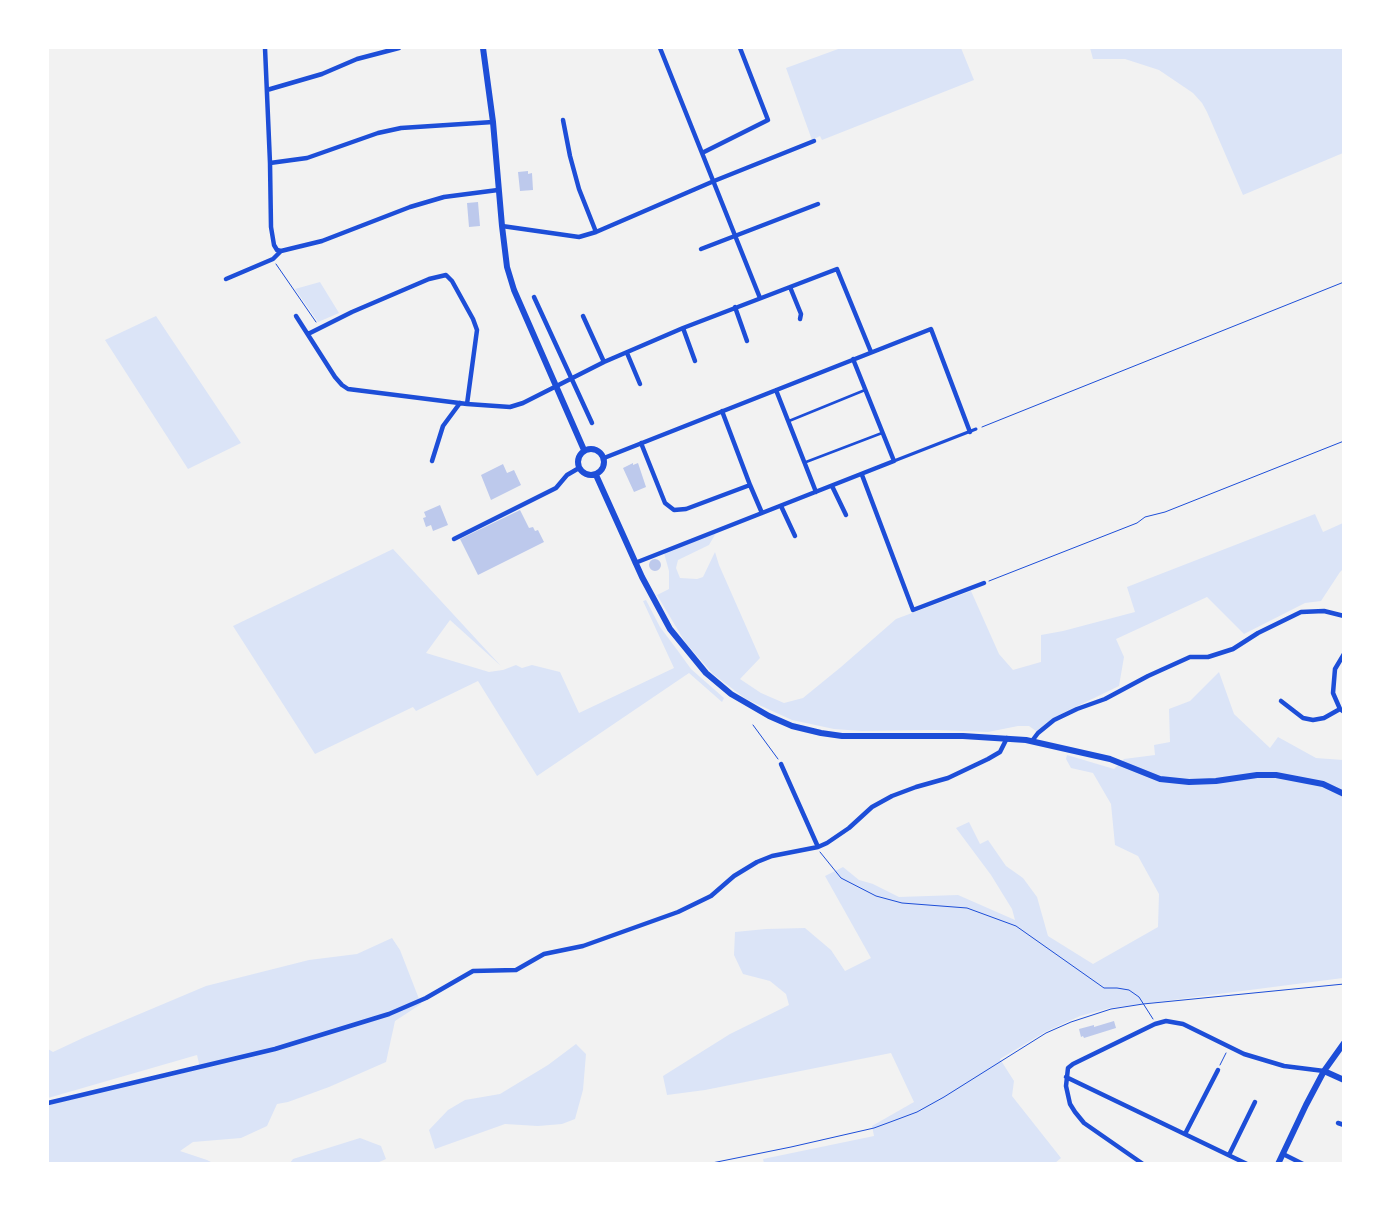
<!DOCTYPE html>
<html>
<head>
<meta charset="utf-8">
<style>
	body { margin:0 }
	#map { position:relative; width:1391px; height:1211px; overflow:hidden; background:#f2f2f2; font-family:"DejaVu Sans",sans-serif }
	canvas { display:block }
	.frame { position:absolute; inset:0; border:49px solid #fff; pointer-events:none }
</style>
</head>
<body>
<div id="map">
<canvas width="1391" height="1211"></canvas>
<div class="frame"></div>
</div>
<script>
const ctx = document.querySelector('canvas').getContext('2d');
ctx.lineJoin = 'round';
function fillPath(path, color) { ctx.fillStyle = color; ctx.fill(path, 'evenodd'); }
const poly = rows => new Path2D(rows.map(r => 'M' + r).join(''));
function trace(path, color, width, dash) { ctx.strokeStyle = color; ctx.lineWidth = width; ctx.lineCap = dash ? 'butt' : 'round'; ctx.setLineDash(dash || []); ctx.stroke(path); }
fillPath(poly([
	[841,48,961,48,974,80,822,140,820,136,812,140,786,68],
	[1090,48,1343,48,1343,153,1243,195,1207,112,1202,103,1193,93,1159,70,1125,59,1093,59],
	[320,282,339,313,318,322,295,289],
	[156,316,241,443,188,469,105,340],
	[1315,514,1323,532,1343,523,1343,569,1340,572,1321,601,1305,603,1244,634,1207,597,1116,639,1124,657,1119,686,1059,715,1036,731,1029,726,1018,726,988,732,935,730,862,731,834,729,792,720,746,699,713,674,685,642,657,595,669,589,669,571,664,553,716,533,709,545,678,560,676,568,680,578,697,579,703,577,715,552,719,565,760,658,740,679,761,693,784,703,803,698,841,667,896,619,971,591,999,654,1013,670,1041,662,1041,635,1063,631,1135,612,1127,587],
	[393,549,501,666,450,620,426,653,489,672,503,670,516,665,522,668,532,665,560,672,579,713,674,668,643,601,646,600,660,627,678,651,691,669,724,698,722,702,689,673,537,776,478,681,416,711,413,707,315,754,233,626],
	[1219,672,1234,714,1270,748,1278,737,1316,758,1343,760,1343,978,1110,1008,1080,1016,1045,1032,1000,1059,1014,1081,1012,1096,1061,1158,1055,1163,764,1163,763,1159,874,1136,872,1126,914,1102,891,1053,705,1090,667,1095,663,1076,730,1034,789,1005,786,994,770,981,743,974,734,955,735,932,766,929,805,928,831,950,845,971,871,958,825,876,843,867,859,880,873,884,899,897,958,895,1015,920,1012,909,991,875,956,828,969,822,980,844,988,840,1006,866,1023,878,1037,897,1048,936,1093,964,1158,927,1159,894,1138,856,1115,845,1111,804,1093,773,1071,768,1066,759,1067,755,1114,769,1124,759,1155,755,1154,745,1170,742,1169,709,1190,701],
	[392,938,400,950,421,1004,395,1021,386,1062,329,1087,288,1102,277,1104,267,1126,241,1138,193,1142,180,1151,207,1160,213,1163,48,1163,48,1105,200,1068,197,1055,48,1098,48,1049,53,1052,85,1037,206,986,309,960,357,954],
	[576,1044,586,1054,583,1090,575,1119,562,1124,538,1126,505,1124,435,1149,429,1130,448,1110,465,1100,500,1094,548,1065],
	[360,1138,381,1146,386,1159,377,1163,290,1163,293,1159]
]), '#dbe4f7');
fillPath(poly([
	[528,171,528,174,532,173,533,190,520,191,518,172],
	[478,202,480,226,469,227,467,203],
	[633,463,633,465,638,463,646,487,634,492,623,468],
	[503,464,507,473,514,470,521,485,491,500,481,475],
	[440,505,448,525,433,531,431,525,426,527,423,518,426,517,424,512],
	[520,510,529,528,533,527,535,531,538,530,544,542,478,575,460,539],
	'649 565a6 6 0 1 1 12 0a6 6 0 1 1-12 0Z',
	[1114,1021,1116,1028,1084,1038,1083,1036,1081,1037,1079,1029,1094,1025,1094,1027]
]), '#bdc9ec');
trace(poly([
	[276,264,316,322],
	[982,427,1344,282],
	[989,581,1137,523,1145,517,1165,512,1344,441],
	[753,725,778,759],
	[820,852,841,878,876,896,902,903,967,908,1016,926,1104,988,1117,988,1129,990,1139,997,1153,1019],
	[1220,1065,1226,1053],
	[707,1164,791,1147,874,1128,893,1121,917,1112,944,1097,1046,1033,1071,1022,1111,1009,1143,1004,1344,984]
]), '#1d4ed8', 1);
trace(poly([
	[789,421,865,390],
	[806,462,882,433]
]), '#1d4ed8', 2.5);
trace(poly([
	[894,461,976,429]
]), '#1d4ed8', 3);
trace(poly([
	[265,48,270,163,271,227,274,245,277,250,281,251],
	[660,48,760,298],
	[267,90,322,74,357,59,399,48],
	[563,120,570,156,579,189,596,232],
	[702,153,768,120,740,48],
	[270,163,307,158,378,133,401,128,493,122],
	[502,226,579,237,596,232,714,181,814,141],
	[701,249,818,204],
	[226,279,273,259,281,251,322,241,410,207,444,197,498,190],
	[790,287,801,314,800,319],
	[534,297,592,423],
	[735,307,747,341],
	[296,316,335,377,342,385,348,389,467,404,510,407,523,403,604,362,683,328,837,269,871,352],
	[583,316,604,362],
	[683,328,695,361],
	[308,334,352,312,429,279,446,275,452,281,473,319,477,330,467,404],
	[627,353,640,384],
	[776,390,816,492],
	[641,443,665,503,674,510,686,509,750,485,722,411],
	[604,458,931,329,970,432],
	[432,461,443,426,460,403],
	[862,475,913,610,984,583],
	[750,485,762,513],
	[832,486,846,515],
	[781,506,795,536],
	[454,539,556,488,567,475,579,468],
	[635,563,894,461,853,359],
	[1344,654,1335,669,1333,693,1340,709,1344,712],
	[1281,701,1303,718,1313,720,1324,718,1340,709],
	[1032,741,1038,733,1054,720,1077,709,1105,699,1148,676,1190,657,1208,657,1233,649,1258,633,1301,612,1324,611,1344,616],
	[781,764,818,847],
	[1066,1077,1247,1164],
	[48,1103,275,1049,389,1014,426,998,473,971,516,970,544,954,583,946,678,912,711,896,734,876,757,862,772,856,818,847,827,843,849,828,872,807,892,796,916,787,948,778,988,759,1000,752,1007,738],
	[1338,1123,1344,1125],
	[1185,1134,1218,1070],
	[1283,1154,1303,1164],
	[1229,1155,1255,1102],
	[1143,1164,1084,1123,1075,1112,1070,1104,1066,1086,1068,1068,1073,1064,1155,1024,1166,1021,1183,1024,1244,1054,1284,1066,1324,1071]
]), '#1d4ed8', 4.5);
trace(poly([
	[483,48,493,122,502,226,507,267,514,290,584,450],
	'578 462a13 13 0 1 1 26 0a13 13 0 1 1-26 0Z',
	[596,475,642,577,670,629,706,673,731,694,769,716,792,726,821,733,842,736,963,736,1026,740,1110,759,1160,779,1189,782,1216,781,1257,775,1276,775,1323,784,1344,794],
	[1324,1071,1344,1080],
	[1278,1164,1306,1105,1324,1071,1344,1043]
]), '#1d4ed8', 6);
</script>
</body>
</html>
